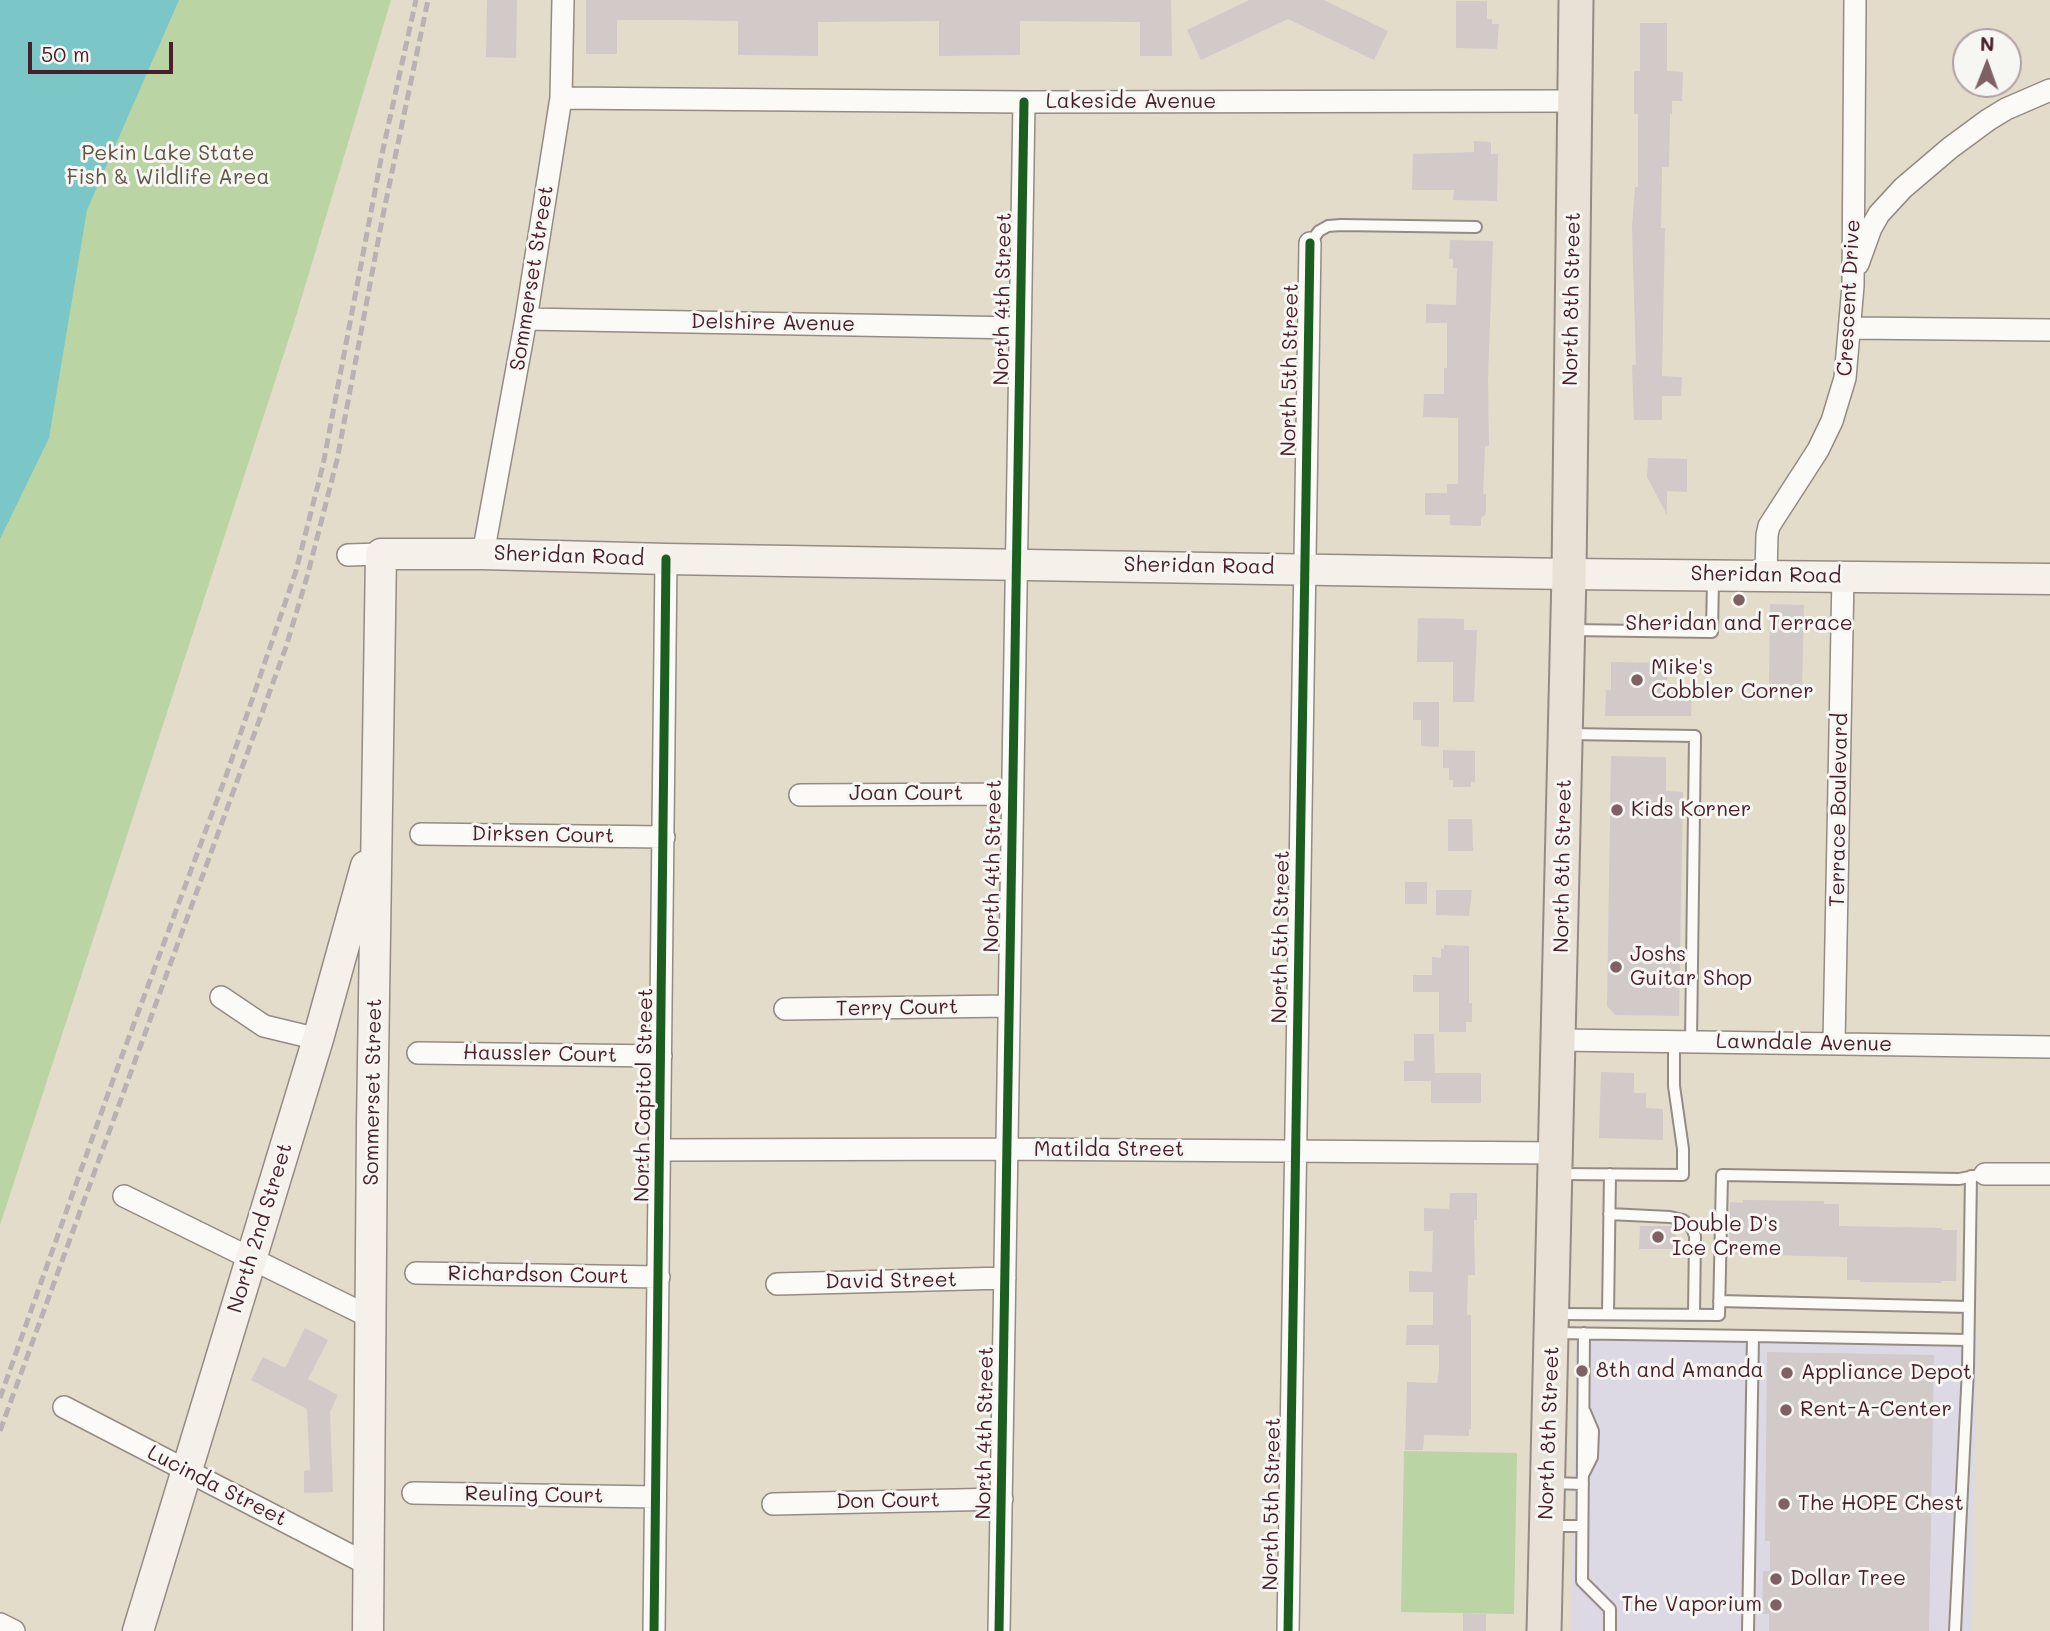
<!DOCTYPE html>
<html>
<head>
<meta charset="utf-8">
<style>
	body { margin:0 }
	#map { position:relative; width:2050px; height:1631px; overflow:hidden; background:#e3dccb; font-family:Mali,sans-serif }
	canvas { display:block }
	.north { position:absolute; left:1952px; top:28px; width:70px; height:70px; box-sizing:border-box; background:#f6f6f2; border:2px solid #b1a0a2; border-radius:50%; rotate:1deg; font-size:19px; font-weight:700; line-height:28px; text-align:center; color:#4a1f2b }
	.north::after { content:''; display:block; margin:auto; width:24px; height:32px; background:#806163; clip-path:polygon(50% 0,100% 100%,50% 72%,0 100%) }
	.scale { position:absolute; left:28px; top:42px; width:145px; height:32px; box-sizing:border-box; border:4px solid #4a1f2b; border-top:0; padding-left:9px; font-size:21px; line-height:24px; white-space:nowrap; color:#4a1f2b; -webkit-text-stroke:5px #f6f6f2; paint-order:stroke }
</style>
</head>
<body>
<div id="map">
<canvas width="2050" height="1631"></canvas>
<div class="north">N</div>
<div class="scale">50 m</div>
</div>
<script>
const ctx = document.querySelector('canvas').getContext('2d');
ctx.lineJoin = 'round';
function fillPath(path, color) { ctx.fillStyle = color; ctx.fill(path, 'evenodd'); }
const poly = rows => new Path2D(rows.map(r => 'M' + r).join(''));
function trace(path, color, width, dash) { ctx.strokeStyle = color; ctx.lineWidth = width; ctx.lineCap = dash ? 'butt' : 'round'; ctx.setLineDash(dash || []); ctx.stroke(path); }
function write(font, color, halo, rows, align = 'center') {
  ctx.font = font + ' Mali,sans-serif'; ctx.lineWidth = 6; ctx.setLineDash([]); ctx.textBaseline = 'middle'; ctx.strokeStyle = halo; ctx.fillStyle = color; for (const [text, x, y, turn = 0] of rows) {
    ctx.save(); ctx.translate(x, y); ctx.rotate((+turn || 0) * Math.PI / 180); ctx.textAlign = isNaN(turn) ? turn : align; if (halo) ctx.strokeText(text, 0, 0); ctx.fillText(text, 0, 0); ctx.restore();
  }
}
fillPath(poly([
	[1576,1327,1977,1334,1972,1631,1571,1631]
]), '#dcd9e4');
fillPath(poly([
	[0,0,391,0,294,323,0,1225],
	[1404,1451,1517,1453,1514,1614,1401,1612]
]), '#bad5a3');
fillPath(poly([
	[0,0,179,0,87,210,49,438,0,539]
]), '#7bc6c7');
fillPath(poly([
	[487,0,517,0,516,58,486,57],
	[586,0,1171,0,1172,56,1140,56,1140,22,1020,21,1020,55,939,56,939,21,818,22,818,56,738,55,738,21,686,20,617,20,617,54,586,54],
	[1249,0,1324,0,1388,31,1374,60,1288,19,1201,60,1187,30],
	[1456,1,1487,1,1487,19,1492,19,1492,24,1499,24,1497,49,1456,48],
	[1640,23,1667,23,1667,71,1683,72,1682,101,1672,101,1672,114,1670,114,1669,167,1662,167,1661,228,1665,228,1662,376,1682,377,1681,396,1662,396,1662,420,1634,420,1632,365,1636,365,1632,228,1635,187,1638,187,1638,114,1634,114,1634,71,1640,71],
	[1474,141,1491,142,1491,154,1498,154,1497,201,1453,200,1454,190,1412,190,1413,154,1474,152],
	[1450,240,1493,241,1488,378,1489,446,1485,446,1483,494,1486,494,1486,514,1481,518,1481,526,1450,525,1450,515,1425,515,1425,493,1447,493,1447,484,1458,484,1458,418,1423,417,1424,394,1444,394,1444,368,1447,368,1447,323,1426,323,1426,304,1456,305,1457,268,1453,268,1453,259,1449,259],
	[1648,458,1687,459,1687,492,1667,491,1667,515,1647,477],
	[1770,604,1804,605,1802,691,1769,690],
	[1418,618,1464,619,1464,630,1477,630,1474,702,1453,702,1453,662,1417,662],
	[1611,662,1667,663,1667,691,1692,692,1691,716,1605,716,1606,690,1611,690],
	[1413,702,1439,702,1439,747,1421,746,1421,720,1413,720],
	[1443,750,1475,751,1475,782,1471,782,1471,787,1453,787,1453,780,1449,780,1449,768,1443,768],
	[1611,756,1666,757,1666,791,1683,792,1679,1016,1615,1015,1607,1006],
	[1448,819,1472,819,1473,851,1448,851],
	[1405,882,1427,882,1427,904,1405,904],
	[1436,890,1472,890,1469,916,1436,915],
	[1444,945,1469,946,1469,1003,1472,1003,1472,1022,1466,1022,1466,1032,1439,1032,1439,992,1413,992,1413,975,1432,975,1432,957,1441,958,1441,949,1444,949],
	[1414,1034,1434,1034,1435,1073,1481,1073,1481,1103,1431,1103,1431,1081,1404,1081,1404,1061,1414,1061],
	[1601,1072,1634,1073,1634,1093,1646,1093,1646,1108,1663,1109,1663,1140,1599,1138],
	[1450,1193,1477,1193,1477,1220,1474,1220,1475,1275,1468,1275,1467,1315,1471,1315,1471,1429,1469,1429,1469,1436,1424,1435,1423,1450,1405,1450,1407,1382,1437,1383,1439,1371,1439,1345,1406,1345,1407,1325,1433,1325,1433,1292,1409,1292,1409,1271,1432,1272,1433,1231,1424,1231,1424,1208,1449,1209],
	[1743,1200,1824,1201,1824,1204,1839,1204,1839,1226,1942,1228,1942,1230,1957,1230,1956,1281,1941,1281,1941,1283,1860,1282,1860,1280,1847,1280,1847,1257,1729,1254,1730,1202,1743,1203],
	[1640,1226,1676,1226,1676,1249,1639,1249],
	[305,1328,328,1340,308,1379,338,1395,330,1412,333,1492,304,1493,304,1471,310,1470,307,1409,251,1380,263,1357,285,1368],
	[1767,1352,1934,1355,1929,1631,1769,1631,1769,1614,1762,1614,1763,1571,1770,1571,1770,1541,1765,1541],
	[1463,1613,1486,1614,1486,1631,1463,1631]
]), '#d2c9c9');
const service = poly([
	[1310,243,1319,231,1328,226,1341,225,1476,227],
	[1571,630,1712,632,1713,579],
	[1569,734,1695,736,1691,1041],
	[1559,1174,1683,1175,1683,1149,1674,1086,1674,1041],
	[1609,1214,1670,1217,1683,1220,1692,1228,1695,1236,1694,1315],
	[1719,1301,1969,1307],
	[1556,1314,1719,1315,1722,1175,1959,1179,1985,1174],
	[1608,1314,1610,1174],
	[1554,1333,1753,1336,1748,1631],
	[1584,1333,1582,1581,1610,1609,1610,1631],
	[1753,1336,1968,1340],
	[1584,1473,1592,1457,1593,1431,1585,1412],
	[1551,1483,1583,1484],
	[1550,1526,1582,1526],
	[1955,1631,1968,1369,1971,1176]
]);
const minor = poly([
	[561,98,1024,102,1574,101],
	[1858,264,1871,228,1879,214,1903,188,1950,148,1988,120,2006,109,2050,90],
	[526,319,1019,328],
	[1851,328,2050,330],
	[483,554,526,319,561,98,563,0],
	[348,555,381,554],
	[1766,575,1767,535,1769,526,1818,450,1832,421,1845,378,1853,286,1855,0],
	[800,795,1011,794],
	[421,834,664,837],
	[221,997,264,1026,318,1039],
	[785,1009,1009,1006],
	[1559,1040,2050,1047],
	[1834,1043,1843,576],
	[418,1053,661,1056],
	[661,1150,1006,1149,1557,1153],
	[1985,1174,2050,1174],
	[124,1196,370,1317],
	[416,1273,659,1277],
	[777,1284,1005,1278],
	[64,1407,369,1565],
	[413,1493,655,1497],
	[773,1504,1002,1499],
	[0,1624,14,1631],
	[654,1631,666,559],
	[999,1631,1024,102],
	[1288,1631,1310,243]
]);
const secondary = poly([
	[138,1631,318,1039,366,866],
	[368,1631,372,1124,381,554,483,554,666,559,1569,574,2050,579]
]);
const primary = poly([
	[1544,1631,1569,574,1576,0]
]);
trace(service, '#958b84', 14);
trace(minor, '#958b84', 24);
trace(secondary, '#958b84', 33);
trace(primary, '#958b84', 37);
trace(service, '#fbfaf7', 10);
trace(minor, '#fbfaf7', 21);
trace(secondary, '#f5f0ea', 30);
trace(primary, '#eae1d6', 33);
trace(poly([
	[0,1398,113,1080,226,776,296,571,323,465,382,154,416,0],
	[0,1431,286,647,307,577,337,460,383,215,428,0]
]), '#b8b2b2', 5, [10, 5]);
trace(poly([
	[654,1631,666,559],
	[999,1631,1024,102],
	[1288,1631,1310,243]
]), '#1b5e20', 9);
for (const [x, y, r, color] of [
	[1739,600,7,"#806163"],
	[1637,680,7,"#806163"],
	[1617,810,7,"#806163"],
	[1616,967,7,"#806163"],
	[1658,1237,7,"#806163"],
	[1582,1371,7,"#806163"],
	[1787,1373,7,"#806163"],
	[1786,1410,7,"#806163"],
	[1784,1504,7,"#806163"],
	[1776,1579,7,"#806163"],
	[1776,1605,7,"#806163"]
]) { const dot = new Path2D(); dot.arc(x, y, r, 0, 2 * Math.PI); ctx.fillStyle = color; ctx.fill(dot); trace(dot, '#f6f6f2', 2.5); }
write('21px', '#4a1f2b', '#f6f6f2', [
	["Lakeside Avenue",1131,102],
	["Sommerset Street",532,278,-81],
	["Crescent Drive",1849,298,-87],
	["North 4th Street",1003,299,-89],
	["North 8th Street",1572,299,-89],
	["Delshire Avenue",773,323,1],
	["North 5th Street",1290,370,-89],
	["Sheridan Road",569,556,2],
	["Sheridan Road",1199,566,1],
	["Sheridan Road",1766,575,1],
	["Joan Court",906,794],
	["Terrace Boulevard",1839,810,-89],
	["Dirksen Court",543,835,1],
	["North 4th Street",993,866,-89],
	["North 8th Street",1563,866,-89],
	["North 5th Street",1281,937,-89],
	["Terry Court",897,1008,-1],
	["Lawndale Avenue",1804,1043,1],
	["Haussler Court",540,1054,1],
	["Sommerset Street",373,1092,-89],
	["North Capitol Street",644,1095,-89],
	["Matilda Street",1109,1150],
	["North 2nd Street",260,1228,-73],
	["Richardson Court",538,1275,1],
	["David Street",891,1281,-1],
	["North 4th Street",985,1433,-89],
	["North 8th Street",1549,1433,-88],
	["Lucinda Street",217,1486,27],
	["Reuling Court",534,1495,1],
	["Don Court",888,1501,-1],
	["North 5th Street",1272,1504,-89]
]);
write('21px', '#625445', '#f6f6f2', [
	["Pekin Lake State",168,154],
	["Fish & Wildlife Area",168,178]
]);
write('21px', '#4a1f2b', '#f6f6f2', [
	["Sheridan and Terrace",1739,624,"center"],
	["Mike's",1651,668],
	["Cobbler Corner",1651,692],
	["Kids Korner",1631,810],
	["Joshs",1630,955],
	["Guitar Shop",1630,979],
	["Double D's",1672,1225],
	["Ice Creme",1672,1249],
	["8th and Amanda",1596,1371],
	["Appliance Depot",1801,1373],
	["Rent-A-Center",1800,1410],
	["The HOPE Chest",1798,1504],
	["Dollar Tree",1790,1579],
	["The Vaporium",1762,1605,"right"]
], 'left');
</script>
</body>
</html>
